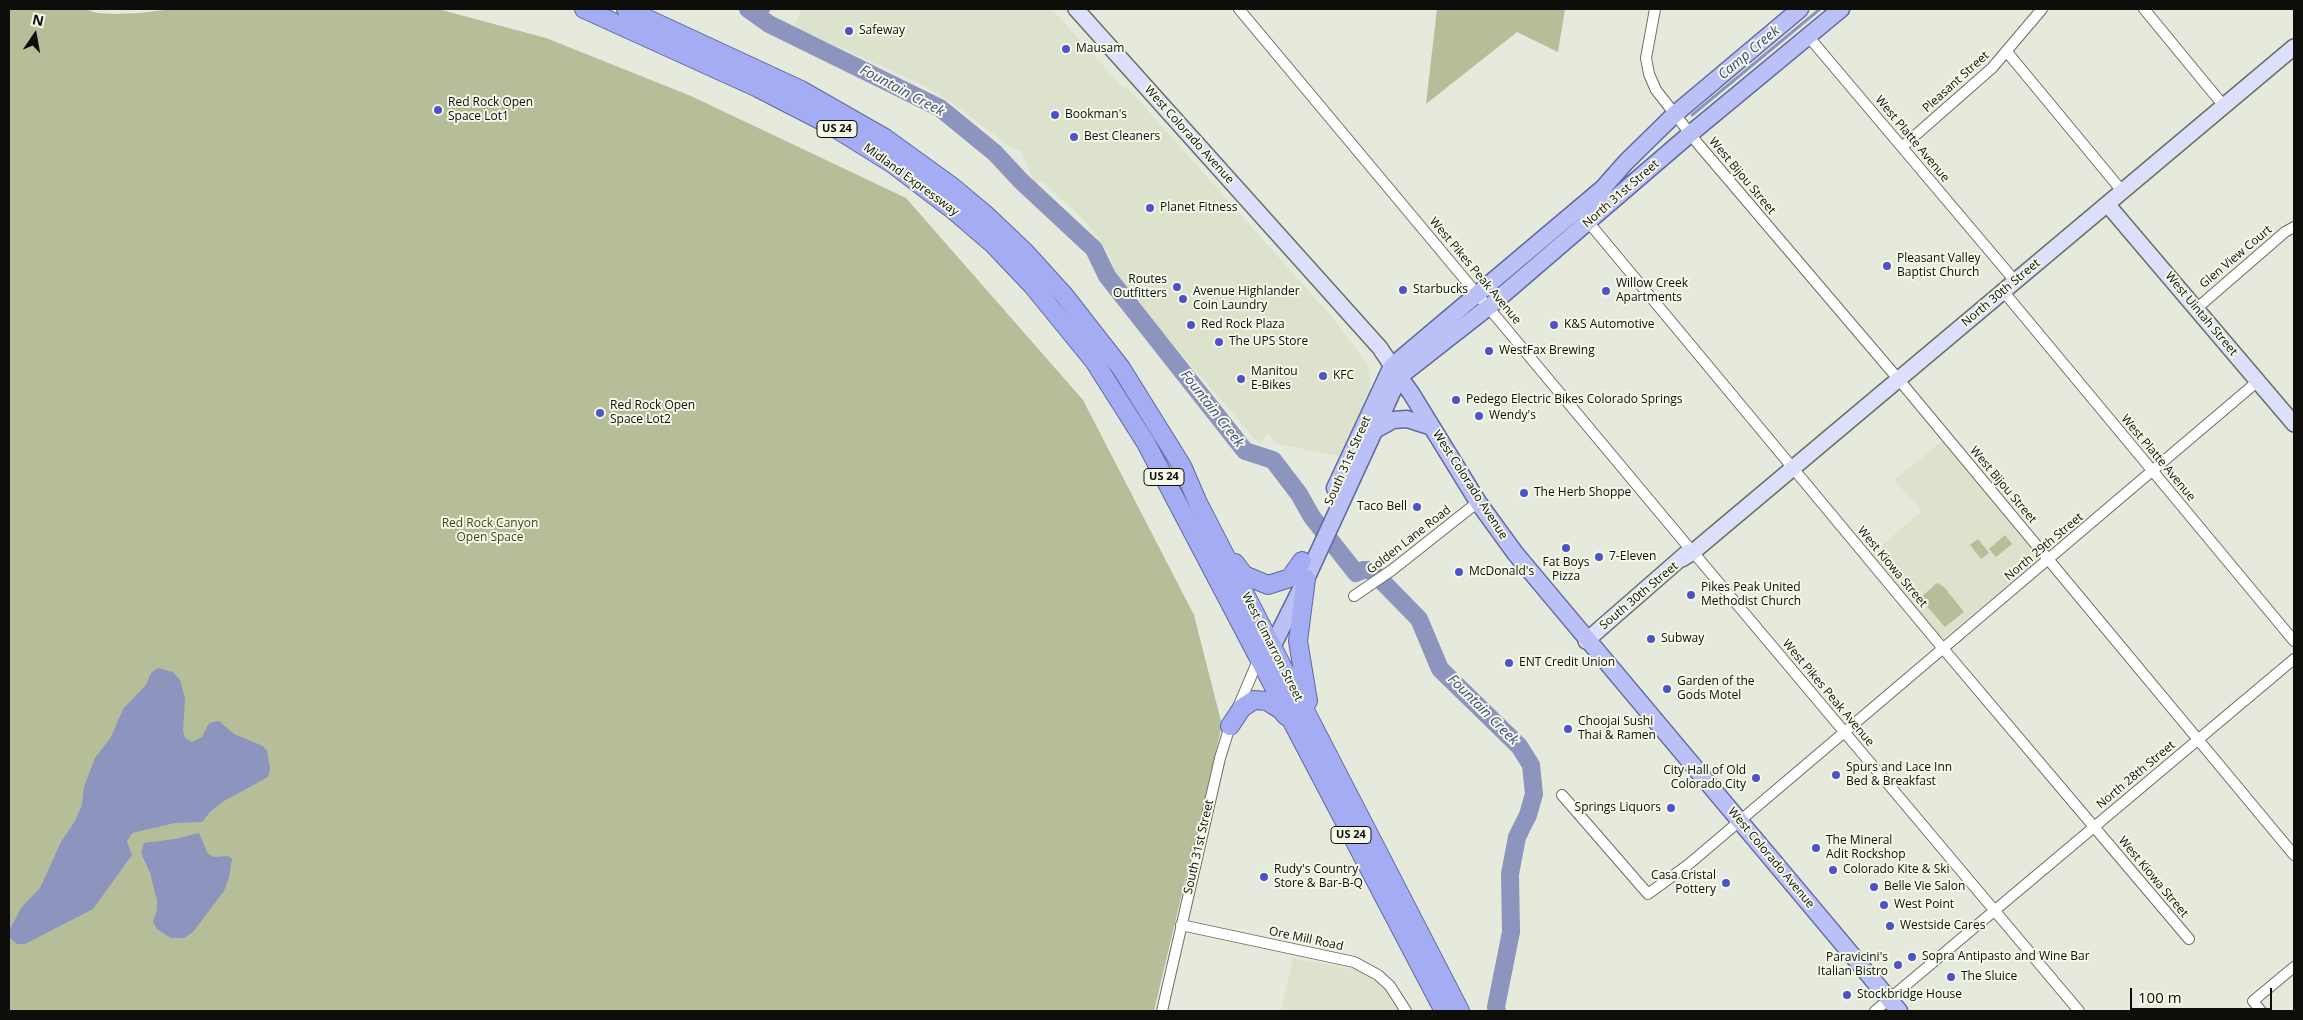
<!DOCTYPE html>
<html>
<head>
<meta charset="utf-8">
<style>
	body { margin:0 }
	#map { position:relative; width:2303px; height:1020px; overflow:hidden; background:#e6eadc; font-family:"Open Sans",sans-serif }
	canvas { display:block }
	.frame { position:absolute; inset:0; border:10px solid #0d0e09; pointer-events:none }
	.north { position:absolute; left:10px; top:10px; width:50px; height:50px; -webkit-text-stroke:4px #f4f8e9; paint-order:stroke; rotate:12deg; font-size:14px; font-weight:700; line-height:20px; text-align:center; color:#0d0e09 }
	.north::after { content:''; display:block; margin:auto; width:18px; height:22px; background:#0d0e09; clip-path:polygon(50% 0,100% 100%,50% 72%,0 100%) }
	.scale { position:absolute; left:2130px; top:988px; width:142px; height:22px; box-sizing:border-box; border:2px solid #0d0e09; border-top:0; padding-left:6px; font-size:15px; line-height:18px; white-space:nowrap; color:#0d0e09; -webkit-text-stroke:4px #f4f8e9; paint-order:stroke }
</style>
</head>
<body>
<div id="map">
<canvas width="2303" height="1020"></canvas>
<div class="frame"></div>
<div class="north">N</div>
<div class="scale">100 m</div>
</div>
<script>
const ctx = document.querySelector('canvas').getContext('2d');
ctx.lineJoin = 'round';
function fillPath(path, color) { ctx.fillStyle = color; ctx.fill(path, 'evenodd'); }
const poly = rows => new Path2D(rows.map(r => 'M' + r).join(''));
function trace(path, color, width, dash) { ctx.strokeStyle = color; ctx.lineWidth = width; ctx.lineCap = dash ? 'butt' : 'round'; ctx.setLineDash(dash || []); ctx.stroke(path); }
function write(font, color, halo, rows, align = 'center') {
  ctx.font = font + ' "Open Sans",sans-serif'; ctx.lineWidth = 4; ctx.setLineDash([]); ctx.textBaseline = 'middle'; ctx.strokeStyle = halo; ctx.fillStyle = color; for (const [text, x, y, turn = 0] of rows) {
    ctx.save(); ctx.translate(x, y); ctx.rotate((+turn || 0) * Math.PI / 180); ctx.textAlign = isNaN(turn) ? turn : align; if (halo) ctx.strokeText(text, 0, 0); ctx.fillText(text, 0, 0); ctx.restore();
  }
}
fillPath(poly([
	[801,9,1052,9,1124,89,1117,96,1127,87,1330,315,1366,362,1370,373,1370,399,1345,457,1277,444,1267,433,1260,445,1121,284,1107,251,1085,221,1043,182,1035,183,1022,152,1006,144,952,103,923,85,794,27],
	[1942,441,2038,556,2038,559,1944,638,1939,637,1872,554,1922,511,1894,480],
	[1293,958,1356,970,1371,978,1386,990,1399,1011,1281,1011]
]), '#dce2cc');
fillPath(poly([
	[9,9,85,9,97,13,115,14,140,13,172,9,438,9,546,38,691,96,906,198,1083,400,1194,615,1222,725,1154,1011,9,1011],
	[1437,9,1565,9,1558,52,1517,32,1426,104],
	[2005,535,2012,544,1996,557,1989,549],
	[1978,539,1989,553,1981,559,1970,545],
	[1937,583,1944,587,1964,612,1945,627,1920,598]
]), '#b5be98');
fillPath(poly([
	[738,9,771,9,761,25],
	[158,668,173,672,180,680,185,699,183,731,185,738,192,742,202,737,209,723,219,721,234,734,263,746,267,751,270,768,268,777,224,801,210,812,202,822,175,823,132,833,127,841,132,855,93,909,25,944,17,944,9,937,10,929,21,908,40,888,61,842,75,821,82,805,84,787,95,758,111,737,123,709,146,685,151,673],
	[199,833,208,854,214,857,228,856,232,859,229,877,224,891,193,932,184,938,171,938,157,929,153,922,157,910,157,900,150,873,141,853,144,843,175,839]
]), '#8d94bd');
trace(poly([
	[1692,115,1820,9]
]), '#8d94bd', 3);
trace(poly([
	[748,9,769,24,940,108,995,153,1021,181,1094,249,1107,276,1245,451,1273,460,1299,494,1312,517,1356,573,1363,570,1371,570,1419,619,1440,669,1519,746,1531,765,1534,794,1528,815,1517,837,1510,874,1511,932,1496,1007,1497,1011]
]), '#8d94bd', 18);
const minor = poly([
	[1239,9,1691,550],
	[1655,9,1646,58,1649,74,1656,90,1699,145,1905,387,2294,855],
	[2144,9,2223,105],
	[1808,36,2015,281],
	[2007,52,2122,191],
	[1902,147,1992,68,2042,9],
	[1585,218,1935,639,2189,939],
	[2003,291,2294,641],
	[2196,309,2285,232,2294,227],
	[1693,552,2079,1011],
	[1354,596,1392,570,1478,502],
	[1562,795,1648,894,1689,864,2258,381],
	[1181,925,1354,962,1378,975,1390,986,1406,1011],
	[1162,1011,1220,758,1230,726,1259,658],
	[1875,1011,2294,659],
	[2261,1011,2253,1001,2294,967]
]);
const secondary = poly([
	[1076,9,1380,348,1392,366],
	[2107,204,2294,424],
	[1682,559,1693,552,2294,47],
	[1586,641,1688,552]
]);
const primary = poly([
	[1394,370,1411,393,1478,502,1515,553,1899,1011],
	[1375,430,1393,420,1407,419,1432,427],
	[1335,488,1392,366,1603,188,1626,162,1675,114,1800,9],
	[1265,653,1272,647,1306,579,1399,377,1491,305,1690,134,1841,9]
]);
const trunk = poly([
	[584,9,758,88,832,126,893,164,952,209,994,245,1032,285,1094,361,1146,443,1444,1011],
	[626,9,801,90,885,138,950,185,986,215,1025,252,1064,295,1121,368,1182,466,1198,503,1460,1011],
	[1235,563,1244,575,1268,585,1290,578,1302,561],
	[1306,579,1298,641,1308,701],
	[1230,726,1242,708,1254,700,1267,701,1281,710,1286,716]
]);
trace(minor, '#6b6e61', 12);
trace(secondary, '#6b6e61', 18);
trace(primary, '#60689f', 19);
trace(trunk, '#60689f', 20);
trace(minor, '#fff', 10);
trace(secondary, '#dde0fa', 15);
trace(primary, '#bbc1f6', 16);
trace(trunk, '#a4acf3', 18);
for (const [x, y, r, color] of [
	[849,31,5,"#4f51c7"],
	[1066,49,5,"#4f51c7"],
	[438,110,5,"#4f51c7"],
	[1055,115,5,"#4f51c7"],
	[1074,137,5,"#4f51c7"],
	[1150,208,5,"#4f51c7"],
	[1887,266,5,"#4f51c7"],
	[1177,287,5,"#4f51c7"],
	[1403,290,5,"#4f51c7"],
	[1606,291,5,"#4f51c7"],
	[1183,299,5,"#4f51c7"],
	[1191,325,5,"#4f51c7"],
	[1554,325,5,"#4f51c7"],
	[1219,342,5,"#4f51c7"],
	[1489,351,5,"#4f51c7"],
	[1323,376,5,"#4f51c7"],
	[1241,379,5,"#4f51c7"],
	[1456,400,5,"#4f51c7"],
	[600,413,5,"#4f51c7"],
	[1479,416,5,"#4f51c7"],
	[1524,493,5,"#4f51c7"],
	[1417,507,5,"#4f51c7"],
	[1566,548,5,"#4f51c7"],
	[1599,557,5,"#4f51c7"],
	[1459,572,5,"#4f51c7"],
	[1691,595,5,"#4f51c7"],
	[1651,639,5,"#4f51c7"],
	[1509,663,5,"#4f51c7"],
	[1667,689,5,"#4f51c7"],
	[1568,729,5,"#4f51c7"],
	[1836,775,5,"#4f51c7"],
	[1756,778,5,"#4f51c7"],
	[1671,808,5,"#4f51c7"],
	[1816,848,5,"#4f51c7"],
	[1833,870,5,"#4f51c7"],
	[1264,877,5,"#4f51c7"],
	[1726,883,5,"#4f51c7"],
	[1874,887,5,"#4f51c7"],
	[1884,905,5,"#4f51c7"],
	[1890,926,5,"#4f51c7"],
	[1912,957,5,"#4f51c7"],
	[1898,965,5,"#4f51c7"],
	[1951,977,5,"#4f51c7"],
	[1847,995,5,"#4f51c7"]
]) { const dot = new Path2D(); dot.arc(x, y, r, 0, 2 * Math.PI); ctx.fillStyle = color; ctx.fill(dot); trace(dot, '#f4f8e9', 2); }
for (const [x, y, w] of [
	[837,129,40],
	[1164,477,40],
	[1351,835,40]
]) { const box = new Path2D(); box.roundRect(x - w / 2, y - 8.5, w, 17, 4); ctx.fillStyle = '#f4f8e9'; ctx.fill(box); trace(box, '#0d0e09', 1); }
write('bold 11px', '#0d0e09', null, [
	["US 24",837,129],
	["US 24",1164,477],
	["US 24",1351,835]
]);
write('12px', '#0d0e09', '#f4f8e9', [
	["Safeway",859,31],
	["Mausam",1076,49],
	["Red Rock Open",448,103],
	["Space Lot1",448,117],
	["Bookman's",1065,115],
	["Best Cleaners",1084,137],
	["Planet Fitness",1160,208],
	["Pleasant Valley",1897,259],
	["Baptist Church",1897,273],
	["Routes",1167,280,"right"],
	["Outfitters",1167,294,"right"],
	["Willow Creek",1616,284],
	["Apartments",1616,298],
	["Starbucks",1413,290],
	["Avenue Highlander",1193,292],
	["Coin Laundry",1193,306],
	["Red Rock Plaza",1201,325],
	["K&S Automotive",1564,325],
	["The UPS Store",1229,342],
	["WestFax Brewing",1499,351],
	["Manitou",1251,372],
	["E-Bikes",1251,386],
	["KFC",1333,376],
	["Pedego Electric Bikes Colorado Springs",1466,400],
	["Red Rock Open",610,406],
	["Space Lot2",610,420],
	["Wendy's",1489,416],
	["The Herb Shoppe",1534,493],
	["Taco Bell",1407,507,"right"],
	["7-Eleven",1609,557],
	["Fat Boys",1566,563,"center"],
	["Pizza",1566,577,"center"],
	["McDonald's",1469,572],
	["Pikes Peak United",1701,588],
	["Methodist Church",1701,602],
	["Subway",1661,639],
	["ENT Credit Union",1519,663],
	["Garden of the",1677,682],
	["Gods Motel",1677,696],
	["Choojai Sushi",1578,722],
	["Thai & Ramen",1578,736],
	["Spurs and Lace Inn",1846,768],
	["Bed & Breakfast",1846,782],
	["City Hall of Old",1746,771,"right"],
	["Colorado City",1746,785,"right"],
	["Springs Liquors",1661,808,"right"],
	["The Mineral",1826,841],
	["Adit Rockshop",1826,855],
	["Rudy's Country",1274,870],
	["Store & Bar-B-Q",1274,884],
	["Colorado Kite & Ski",1843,870],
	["Casa Cristal",1716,876,"right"],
	["Pottery",1716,890,"right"],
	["Belle Vie Salon",1884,887],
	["West Point",1894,905],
	["Westside Cares",1900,926],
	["Sopra Antipasto and Wine Bar",1922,957],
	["Paravicini's",1888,958,"right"],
	["Italian Bistro",1888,972,"right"],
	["The Sluice",1961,977],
	["Stockbridge House",1857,995]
], 'left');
write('12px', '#0d0e09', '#f4f8e9', [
	["Pleasant Street",1956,82,-42],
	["West Colorado Avenue",1189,135,48],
	["West Platte Avenue",1912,139,50],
	["West Bijou Street",1742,176,50],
	["Midland Expressway",911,180,36],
	["North 31st Street",1621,194,-41],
	["Glen View Court",2236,257,-40],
	["West Pikes Peak Avenue",1475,271,50],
	["North 30th Street",2001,293,-40],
	["West Uintah Street",2201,314,50],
	["West Platte Avenue",2158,458,50],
	["South 31st Street",1348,461,-66],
	["West Colorado Avenue",1470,485,57],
	["West Bijou Street",2003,485,50],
	["Golden Lane Road",1409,540,-38],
	["North 29th Street",2044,547,-40],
	["West Kiowa Street",1892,567,50],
	["South 30th Street",1639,596,-40],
	["West Cimarron Street",1272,647,63],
	["West Pikes Peak Avenue",1828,693,50],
	["North 28th Street",2136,775,-40],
	["South 31st Street",1199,847,-77],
	["West Colorado Avenue",1771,858,50],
	["West Kiowa Street",2153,877,50],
	["Ore Mill Road",1306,939,12]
]);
write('12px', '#3d4614', '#f4f8e9', [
	["Red Rock Canyon",490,524],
	["Open Space",490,538]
]);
write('italic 14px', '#42497f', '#f4f8e9', [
	["Camp Creek",1749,53,-40],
	["Fountain Creek",902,91,28],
	["Fountain Creek",1212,409,52],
	["Fountain Creek",1483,710,45]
]);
</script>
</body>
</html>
